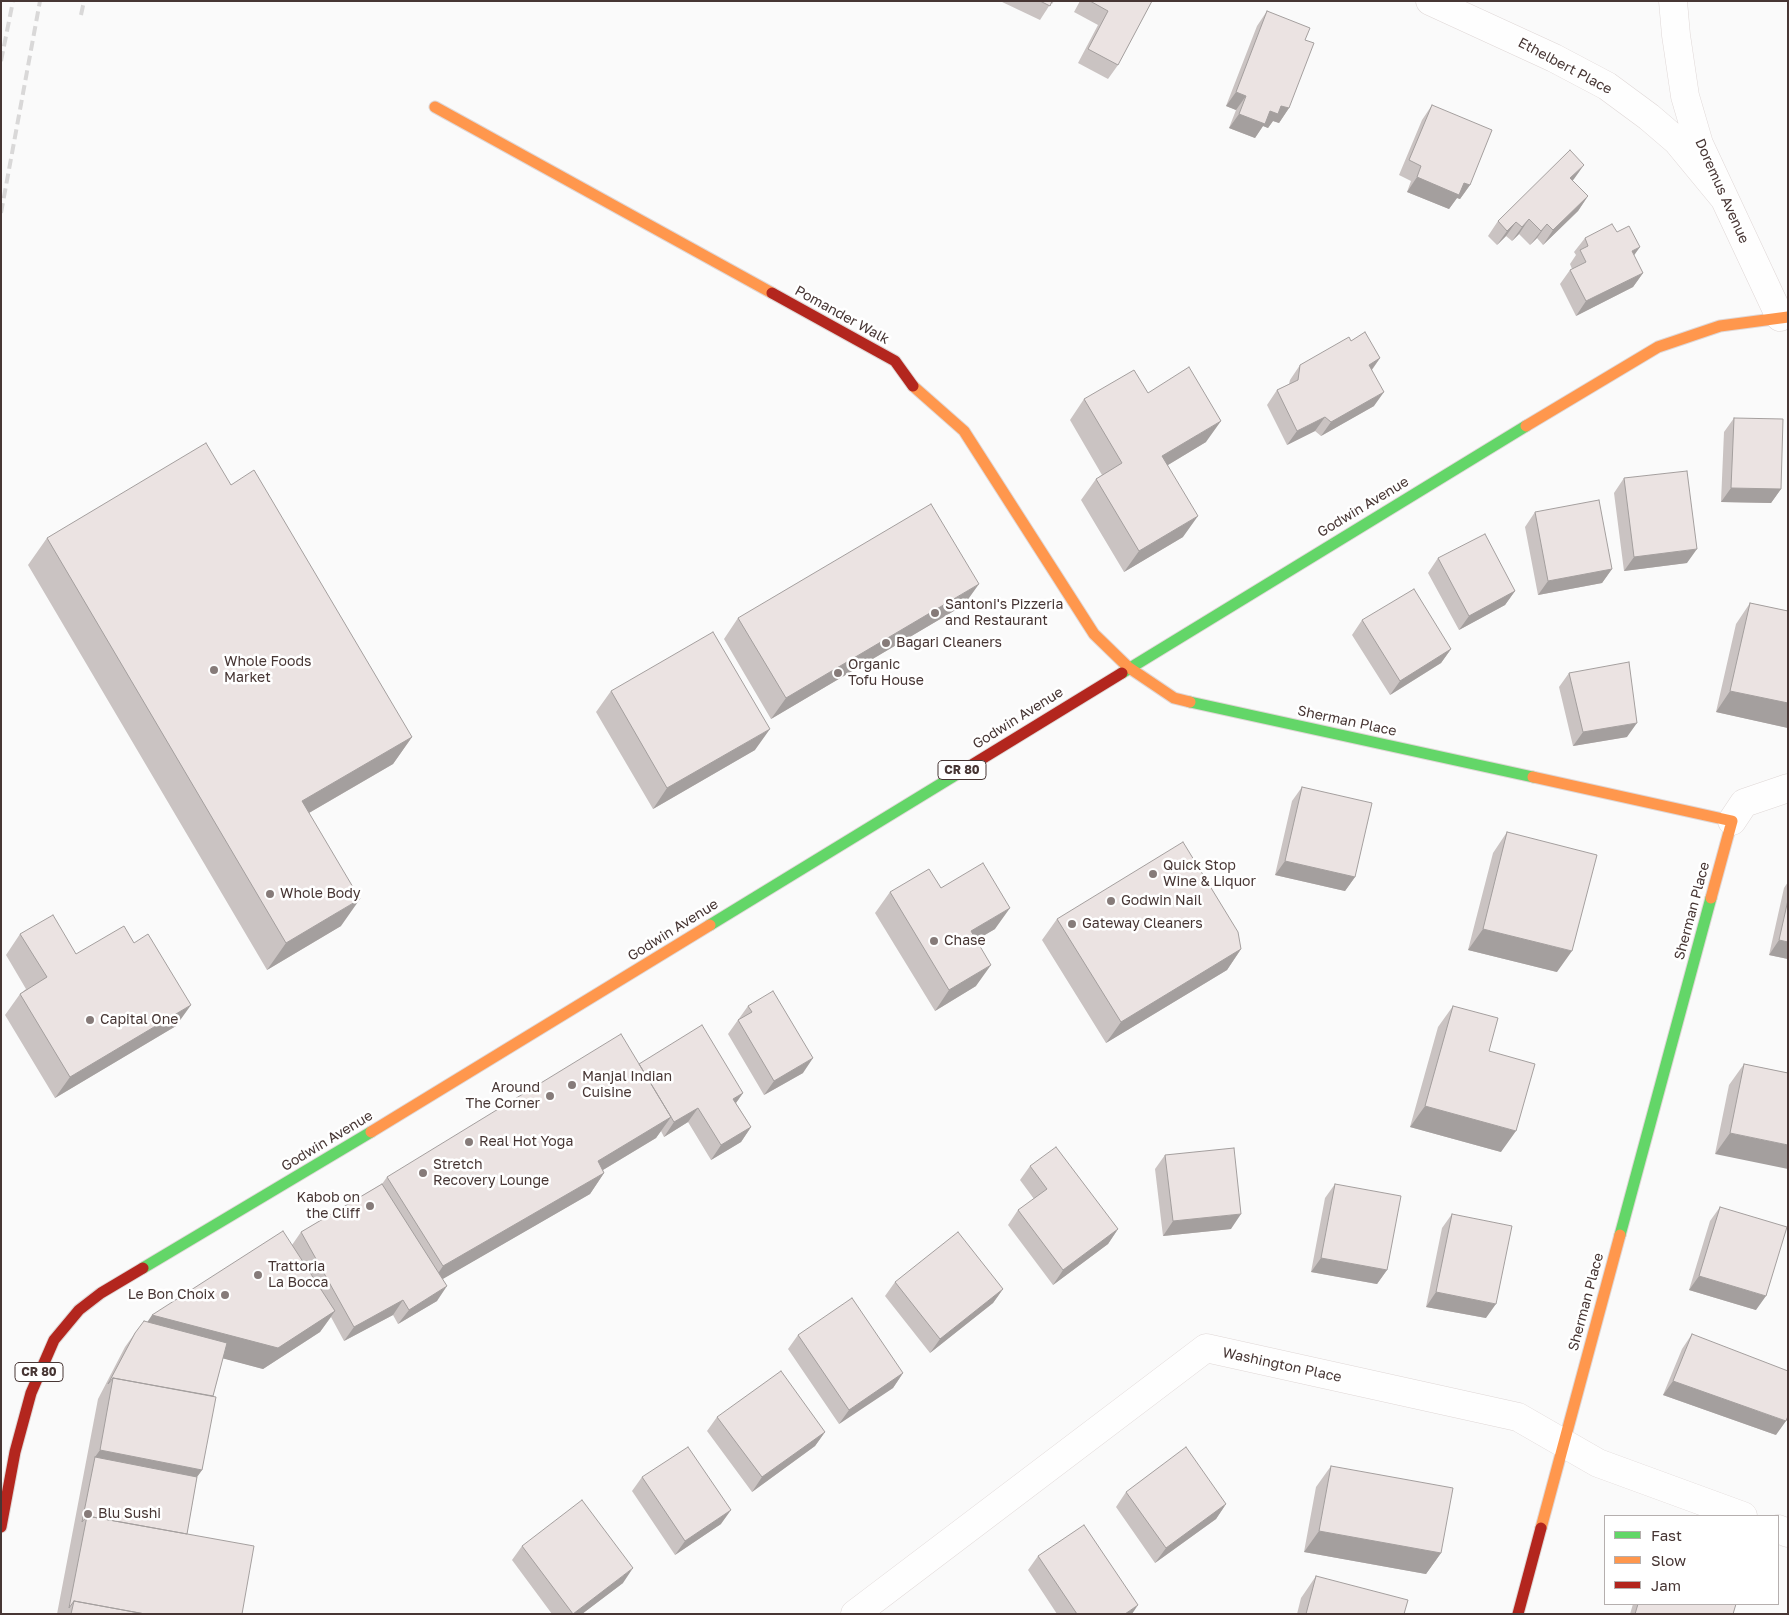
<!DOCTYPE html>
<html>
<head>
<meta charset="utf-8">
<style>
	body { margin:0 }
	#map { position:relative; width:1789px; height:1615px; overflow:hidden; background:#fafafa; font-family:"Golos Text",sans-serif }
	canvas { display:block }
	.frame { position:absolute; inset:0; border:2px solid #473634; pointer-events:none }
	.legend { position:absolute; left:1604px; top:1515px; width:175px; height:90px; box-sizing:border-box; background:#fff; border:1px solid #b5afae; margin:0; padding:6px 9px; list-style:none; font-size:15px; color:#473634 }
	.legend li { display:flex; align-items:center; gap:10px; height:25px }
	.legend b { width:25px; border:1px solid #b5afae }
</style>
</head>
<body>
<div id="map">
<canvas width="1789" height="1615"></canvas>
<div class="frame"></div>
<ul class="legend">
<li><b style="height:6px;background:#63d668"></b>Fast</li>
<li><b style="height:6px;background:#ff974d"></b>Slow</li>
<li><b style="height:6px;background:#b3261e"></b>Jam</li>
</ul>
</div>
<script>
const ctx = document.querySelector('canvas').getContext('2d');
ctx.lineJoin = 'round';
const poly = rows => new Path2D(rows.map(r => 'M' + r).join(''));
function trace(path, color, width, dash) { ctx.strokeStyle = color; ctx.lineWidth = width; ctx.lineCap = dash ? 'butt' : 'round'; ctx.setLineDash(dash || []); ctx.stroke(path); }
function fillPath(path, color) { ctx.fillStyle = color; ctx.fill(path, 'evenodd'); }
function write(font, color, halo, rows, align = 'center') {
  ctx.font = font + ' "Golos Text",sans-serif'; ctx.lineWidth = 5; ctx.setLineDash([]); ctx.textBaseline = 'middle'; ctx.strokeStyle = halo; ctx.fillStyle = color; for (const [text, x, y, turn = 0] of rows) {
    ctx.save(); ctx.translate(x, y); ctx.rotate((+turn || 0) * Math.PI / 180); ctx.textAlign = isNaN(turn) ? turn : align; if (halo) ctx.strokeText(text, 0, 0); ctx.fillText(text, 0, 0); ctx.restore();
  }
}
const street = poly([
	[1430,1,1554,58,1607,86,1649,117,1677,141,1724,198],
	[1673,1,1676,35,1685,96,1699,144,1780,317],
	[1732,821,1744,803,1788,788],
	[1778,1529,1788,1533],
	[855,1614,1206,1348,1518,1417,1598,1463,1743,1516]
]);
const fast = poly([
	[1122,673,1526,426],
	[1190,702,1533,777],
	[710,925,962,771],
	[1620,1235,1711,898],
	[143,1268,371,1132]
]);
const slow = poly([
	[435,107,772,293],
	[913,386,964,431,1094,634,1128,667,1174,698,1190,702],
	[1526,426,1658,347,1720,326,1788,317],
	[1533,777,1732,821,1711,898],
	[371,1132,710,925],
	[1541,1528,1620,1235]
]);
const jam = poly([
	[772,293,895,361,913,386],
	[962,771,1122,673],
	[1,1527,15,1452,31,1393,54,1340,79,1310,101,1293,143,1268],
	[1518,1614,1541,1528]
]);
trace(street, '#dfd7d6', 29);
trace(fast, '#dfd7d6', 13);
trace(slow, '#dfd7d6', 13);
trace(jam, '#dfd7d6', 13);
trace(street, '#fefefe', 28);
trace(fast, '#63d668', 11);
trace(slow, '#ff974d', 11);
trace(jam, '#b3261e', 11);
trace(poly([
	[81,15,84,1],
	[1,61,13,1],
	[1,213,40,1]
]), '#d9d8d8', 4, [10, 5]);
fillPath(poly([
	[1000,1,1054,1,1052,4,1051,3,1040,20],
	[1080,1,1152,1,1118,65,1108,79,1078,63,1098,25,1074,12],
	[1267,11,1305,40,1289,108,1279,123,1273,121,1268,128,1263,126,1255,138,1229,128,1236,110,1226,106,1257,26],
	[1432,105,1470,185,1460,199,1457,198,1449,209,1407,192,1411,181,1399,175,1422,120],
	[1574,179,1572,181,1588,196,1578,211,1543,245,1537,238,1530,245,1519,234,1512,241,1506,236,1497,245,1488,236,1498,221],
	[1617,232,1634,256,1643,273,1633,287,1576,316,1560,284,1570,270,1572,269,1570,264,1576,255,1574,252,1585,238],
	[1351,341,1380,358,1372,370,1374,406,1321,436,1315,431,1287,445,1267,405,1277,390,1289,384,1290,380,1300,365],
	[1148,393,1206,442,1168,465,1183,537,1124,572,1081,500,1096,479,1102,475,1070,420,1084,399],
	[1734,418,1781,489,1771,503,1721,502,1724,432],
	[1624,478,1687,563,1624,571,1614,493],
	[231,485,412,737,393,764,309,813,341,926,267,970,28,565,47,538],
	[1535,512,1612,569,1602,583,1538,595,1525,527],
	[1438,558,1515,591,1505,605,1459,630,1428,573],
	[1750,603,1788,611,1788,728,1716,712,1736,624],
	[964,605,771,719,724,639,738,618],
	[1362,620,1451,649,1441,663,1390,695,1352,635],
	[1569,673,1627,737,1573,746,1559,687],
	[611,691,755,750,653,809,596,712],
	[1302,787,1355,877,1345,891,1275,875,1292,801],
	[1507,832,1557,972,1468,950,1493,853],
	[1788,882,1788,959,1769,955,1784,888],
	[941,888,995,929,976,940,976,986,935,1011,875,913,890,892],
	[1057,919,1241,949,1227,970,1106,1043,1042,940],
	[20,934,76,954,134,943,176,1026,55,1098,5,1015,20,994,26,989,6,955],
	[748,1006,803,1073,764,1095,728,1034],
	[1453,1006,1489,1051,1501,1152,1410,1127,1438,1027],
	[639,1064,743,1093,736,1103,751,1127,741,1142,711,1160,688,1122,664,1137,661,1131,656,1138,603,1170,604,1173,590,1194,442,1279,437,1301,398,1324,393,1315,344,1341,331,1317,320,1332,263,1369,223,1358,213,1396,202,1470,197,1477,187,1534,242,1614,57,1614,98,1399,125,1347,135,1333,147,1322,292,1245,301,1232,382,1184,387,1177],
	[1744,1064,1788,1073,1715,1154,1729,1085],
	[1165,1155,1231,1229,1163,1236,1155,1169],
	[1030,1166,1118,1229,1108,1244,1053,1285,1008,1225,1018,1210,1034,1199,1020,1180],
	[1335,1184,1387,1270,1377,1284,1311,1272,1325,1198],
	[1720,1207,1756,1310,1689,1290,1710,1221],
	[1452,1214,1486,1318,1426,1307,1442,1228],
	[895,1282,1003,1289,993,1303,930,1353,885,1296],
	[1692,1334,1776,1435,1663,1395,1682,1349],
	[798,1335,903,1373,893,1388,839,1424,788,1349],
	[717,1417,825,1432,815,1446,752,1492,707,1431],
	[1331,1466,1441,1553,1426,1574,1304,1552,1316,1487],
	[642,1477,721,1524,675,1555,632,1491],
	[1126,1492,1226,1504,1216,1519,1155,1563,1116,1507],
	[522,1546,623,1583,582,1614,552,1614,512,1560],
	[1038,1556,1132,1614,1057,1614,1028,1570],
	[1316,1576,1404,1614,1297,1614,1301,1598],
	[1633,1604,1736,1604,1733,1614,1630,1614]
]), '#cac3c2');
fillPath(poly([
	[1236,92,1246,96,1236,110,1226,106],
	[1281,106,1289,108,1279,123,1273,121,1268,128,1263,126,1255,138,1229,128,1239,114,1270,111],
	[1584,165,1574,179,1560,193,1570,178],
	[1417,177,1464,183,1470,185,1460,199,1457,198,1449,209,1407,192],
	[1588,196,1578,211,1543,245,1553,230],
	[1529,219,1519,234,1512,241,1522,227],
	[1516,222,1506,236,1497,245,1507,231],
	[1547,224,1537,238,1530,245,1541,231],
	[1640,247,1630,261,1632,251],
	[1643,273,1633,287,1576,316,1586,301],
	[1380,358,1370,372,1369,365],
	[1384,392,1374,406,1321,436,1331,422],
	[1325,417,1315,431,1287,445,1297,431],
	[1221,421,1206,442,1148,477,1162,456],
	[1731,488,1781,489,1771,503,1721,502],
	[1198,516,1183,537,1124,572,1139,551],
	[1697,549,1687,563,1624,571,1634,557],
	[1612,569,1602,583,1538,595,1548,581],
	[979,584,964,605,771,719,786,698],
	[1515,591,1505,605,1459,630,1469,616],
	[1451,649,1441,663,1390,695,1400,681],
	[1730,691,1788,703,1788,728,1716,712],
	[1637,723,1627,737,1573,746,1583,732],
	[770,729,755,750,653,809,667,788],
	[412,737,393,764,283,828,302,801],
	[1285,861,1355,877,1345,891,1275,875],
	[360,899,341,926,267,970,286,943],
	[1010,908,995,929,956,952,971,931],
	[1483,929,1572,951,1557,972,1468,950],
	[1779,940,1788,942,1788,959,1769,955],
	[1241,949,1227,970,1106,1043,1121,1022],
	[991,965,976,986,935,1011,949,990],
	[191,1005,176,1026,55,1098,70,1077],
	[813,1058,803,1073,764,1095,774,1081],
	[743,1093,733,1107,733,1099],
	[1425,1106,1516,1131,1501,1152,1410,1127],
	[698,1108,688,1122,664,1137,674,1122],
	[671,1117,656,1138,583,1182,598,1161],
	[751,1127,741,1142,711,1160,721,1145],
	[1730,1133,1788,1145,1788,1169,1715,1154],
	[604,1173,590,1194,429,1287,443,1266],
	[1241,1214,1231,1229,1163,1236,1173,1221],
	[1118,1229,1108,1244,1053,1285,1063,1270],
	[1321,1258,1387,1270,1377,1284,1311,1272],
	[1699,1276,1766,1296,1756,1310,1689,1290],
	[447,1286,437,1301,398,1324,409,1310],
	[1003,1289,993,1303,930,1353,940,1339],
	[1436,1292,1496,1304,1486,1318,1426,1307],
	[403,1300,393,1315,344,1341,354,1327],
	[335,1311,320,1332,263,1369,138,1336,152,1315],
	[903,1373,893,1388,839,1424,849,1410],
	[1673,1381,1786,1421,1776,1435,1663,1395],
	[825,1432,815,1446,752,1492,762,1477],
	[100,1450,202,1470,187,1491,95,1457],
	[1226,1504,1216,1519,1155,1563,1166,1548],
	[731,1510,721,1524,675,1555,685,1541],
	[1319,1531,1441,1553,1426,1574,1304,1552],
	[633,1568,623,1583,582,1614,573,1614],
	[1138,1605,1132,1614,1125,1614]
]), '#a49f9e');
const building = poly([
	[1040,1,1052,1,1050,6,1040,1],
	[1090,1,1152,1,1118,65,1088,49,1108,11,1090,1],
	[1267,11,1310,28,1305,40,1314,43,1289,108,1281,106,1278,114,1270,111,1265,124,1239,114,1246,96,1236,92,1267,11],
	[1432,105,1492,130,1470,185,1464,183,1459,195,1417,177,1421,166,1409,160,1432,105],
	[1570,150,1584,165,1570,178,1588,196,1553,230,1547,224,1541,231,1529,219,1522,227,1516,222,1507,231,1498,221,1570,150],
	[1612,224,1617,232,1629,226,1640,247,1632,251,1643,273,1586,301,1570,270,1586,262,1580,250,1588,246,1585,238,1612,224],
	[1365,332,1380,358,1369,365,1384,392,1331,422,1325,417,1297,431,1277,390,1298,380,1300,365,1349,337,1351,341,1365,332],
	[1189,367,1221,421,1162,456,1198,516,1139,551,1096,479,1122,463,1084,399,1134,370,1148,393,1189,367],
	[1734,418,1783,419,1781,489,1731,488,1734,418],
	[206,443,231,485,254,470,412,737,302,801,360,899,286,943,47,538,206,443],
	[1687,471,1697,549,1634,557,1624,478,1687,471],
	[1599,500,1612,569,1548,581,1535,512,1599,500],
	[931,504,979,584,786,698,738,618,931,504],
	[1485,534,1515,591,1469,616,1438,558,1485,534],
	[1414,589,1451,649,1400,681,1362,620,1414,589],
	[1750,603,1788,611,1788,703,1730,691,1750,603],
	[713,632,770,729,667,788,611,691,713,632],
	[1629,662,1637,723,1583,732,1569,673,1629,662],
	[1302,787,1372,803,1355,877,1285,861,1302,787],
	[1507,832,1597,855,1572,951,1483,929,1507,832],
	[1183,842,1238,932,1241,949,1121,1022,1057,919,1183,842],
	[983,863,1010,908,971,931,991,965,949,990,890,892,929,869,941,888,983,863],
	[1788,900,1788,942,1779,940,1788,900],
	[53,915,76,954,124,926,134,943,148,934,191,1005,70,1077,20,994,47,977,20,934,53,915],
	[773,991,813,1058,774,1081,738,1020,752,1012,748,1006,773,991],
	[1453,1006,1498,1018,1489,1051,1535,1064,1516,1131,1425,1106,1453,1006],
	[702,1025,743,1093,733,1099,751,1127,721,1145,698,1108,674,1122,639,1064,702,1025],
	[621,1034,671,1117,598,1161,604,1173,443,1266,387,1177,621,1034],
	[1744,1064,1788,1073,1788,1145,1730,1133,1744,1064],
	[1056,1147,1118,1229,1063,1270,1018,1210,1047,1189,1030,1166,1056,1147],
	[1234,1148,1241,1214,1173,1221,1165,1155,1234,1148],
	[382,1184,447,1286,409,1310,403,1300,354,1327,301,1232,382,1184],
	[1335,1184,1401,1196,1387,1270,1321,1258,1335,1184],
	[1720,1207,1787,1227,1766,1296,1699,1276,1720,1207],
	[1452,1214,1512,1226,1496,1304,1436,1292,1452,1214],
	[283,1231,335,1311,278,1348,152,1315,283,1231],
	[958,1232,1003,1289,940,1339,895,1282,958,1232],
	[852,1298,903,1373,849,1410,798,1335,852,1298],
	[144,1321,227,1343,213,1396,113,1378,108,1384,135,1333,144,1321],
	[1692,1334,1788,1371,1788,1416,1786,1421,1673,1381,1692,1334],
	[781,1371,825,1432,762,1477,717,1417,781,1371],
	[113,1378,216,1397,202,1470,100,1450,113,1378],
	[688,1447,731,1510,685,1541,642,1477,688,1447],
	[1186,1447,1226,1504,1166,1548,1126,1492,1186,1447],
	[95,1457,197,1477,187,1534,87,1516,82,1522,95,1457],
	[1331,1466,1453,1488,1441,1553,1319,1531,1331,1466],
	[582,1500,633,1568,573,1614,522,1546,582,1500],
	[87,1516,254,1546,242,1614,145,1614,74,1601,69,1608,87,1516],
	[1084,1525,1138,1605,1125,1614,1077,1614,1038,1556,1084,1525],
	[1316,1576,1408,1600,1404,1614,1306,1614,1316,1576],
	[74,1601,145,1614,71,1614,74,1601],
	[1638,1604,1736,1604,1733,1614,1635,1614,1638,1604]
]);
fillPath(building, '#ebe3e2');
trace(building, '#a49f9e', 1);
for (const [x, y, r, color] of [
	[935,613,5,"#867b79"],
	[886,643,5,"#867b79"],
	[214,670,5,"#867b79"],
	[838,673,5,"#867b79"],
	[1153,874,5,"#867b79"],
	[270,894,5,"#867b79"],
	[1111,901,5,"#867b79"],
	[1072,924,5,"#867b79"],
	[934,941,5,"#867b79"],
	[90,1020,5,"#867b79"],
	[572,1085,5,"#867b79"],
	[550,1096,5,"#867b79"],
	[469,1142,5,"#867b79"],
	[423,1173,5,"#867b79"],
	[370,1206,5,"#867b79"],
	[258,1275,5,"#867b79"],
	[225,1295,5,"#867b79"],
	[88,1514,5,"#867b79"]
]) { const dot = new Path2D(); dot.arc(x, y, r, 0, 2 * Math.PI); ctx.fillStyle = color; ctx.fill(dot); trace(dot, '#fff', 2); }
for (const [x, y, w] of [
	[962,770,48],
	[39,1372,48]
]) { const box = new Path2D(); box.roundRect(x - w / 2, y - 9.5, w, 19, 4); ctx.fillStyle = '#fff'; ctx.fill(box); trace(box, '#473634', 1); }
write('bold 12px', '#473634', null, [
	["CR 80",962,770],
	["CR 80",39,1372]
]);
write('14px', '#473634', '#fff', [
	["Ethelbert Place",1565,66,28],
	["Doremus Avenue",1722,191,66],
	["Pomander Walk",842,315,29],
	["Godwin Avenue",1363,507,-31],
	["Godwin Avenue",1018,718,-32],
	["Sherman Place",1347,721,12],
	["Sherman Place",1692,911,-75],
	["Godwin Avenue",673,930,-32],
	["Godwin Avenue",327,1141,-31],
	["Sherman Place",1586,1302,-75],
	["Washington Place",1282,1365,12]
]);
write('14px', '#473634', '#fff', [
	["Santoni's Pizzeria",945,605],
	["and Restaurant",945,621],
	["Bagari Cleaners",896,643],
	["Whole Foods",224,662],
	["Market",224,678],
	["Organic",848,665],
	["Tofu House",848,681],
	["Quick Stop",1163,866],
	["Wine & Liquor",1163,882],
	["Whole Body",280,894],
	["Godwin Nail",1121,901],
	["Gateway Cleaners",1082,924],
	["Chase",944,941],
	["Capital One",100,1020],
	["Manjal Indian",582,1077],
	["Cuisine",582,1093],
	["Around",540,1088,"right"],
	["The Corner",540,1104,"right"],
	["Real Hot Yoga",479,1142],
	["Stretch",433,1165],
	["Recovery Lounge",433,1181],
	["Kabob on",360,1198,"right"],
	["the Cliff",360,1214,"right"],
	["Trattoria",268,1267],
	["La Bocca",268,1283],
	["Le Bon Choix",215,1295,"right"],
	["Blu Sushi",98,1514]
], 'left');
</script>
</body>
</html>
